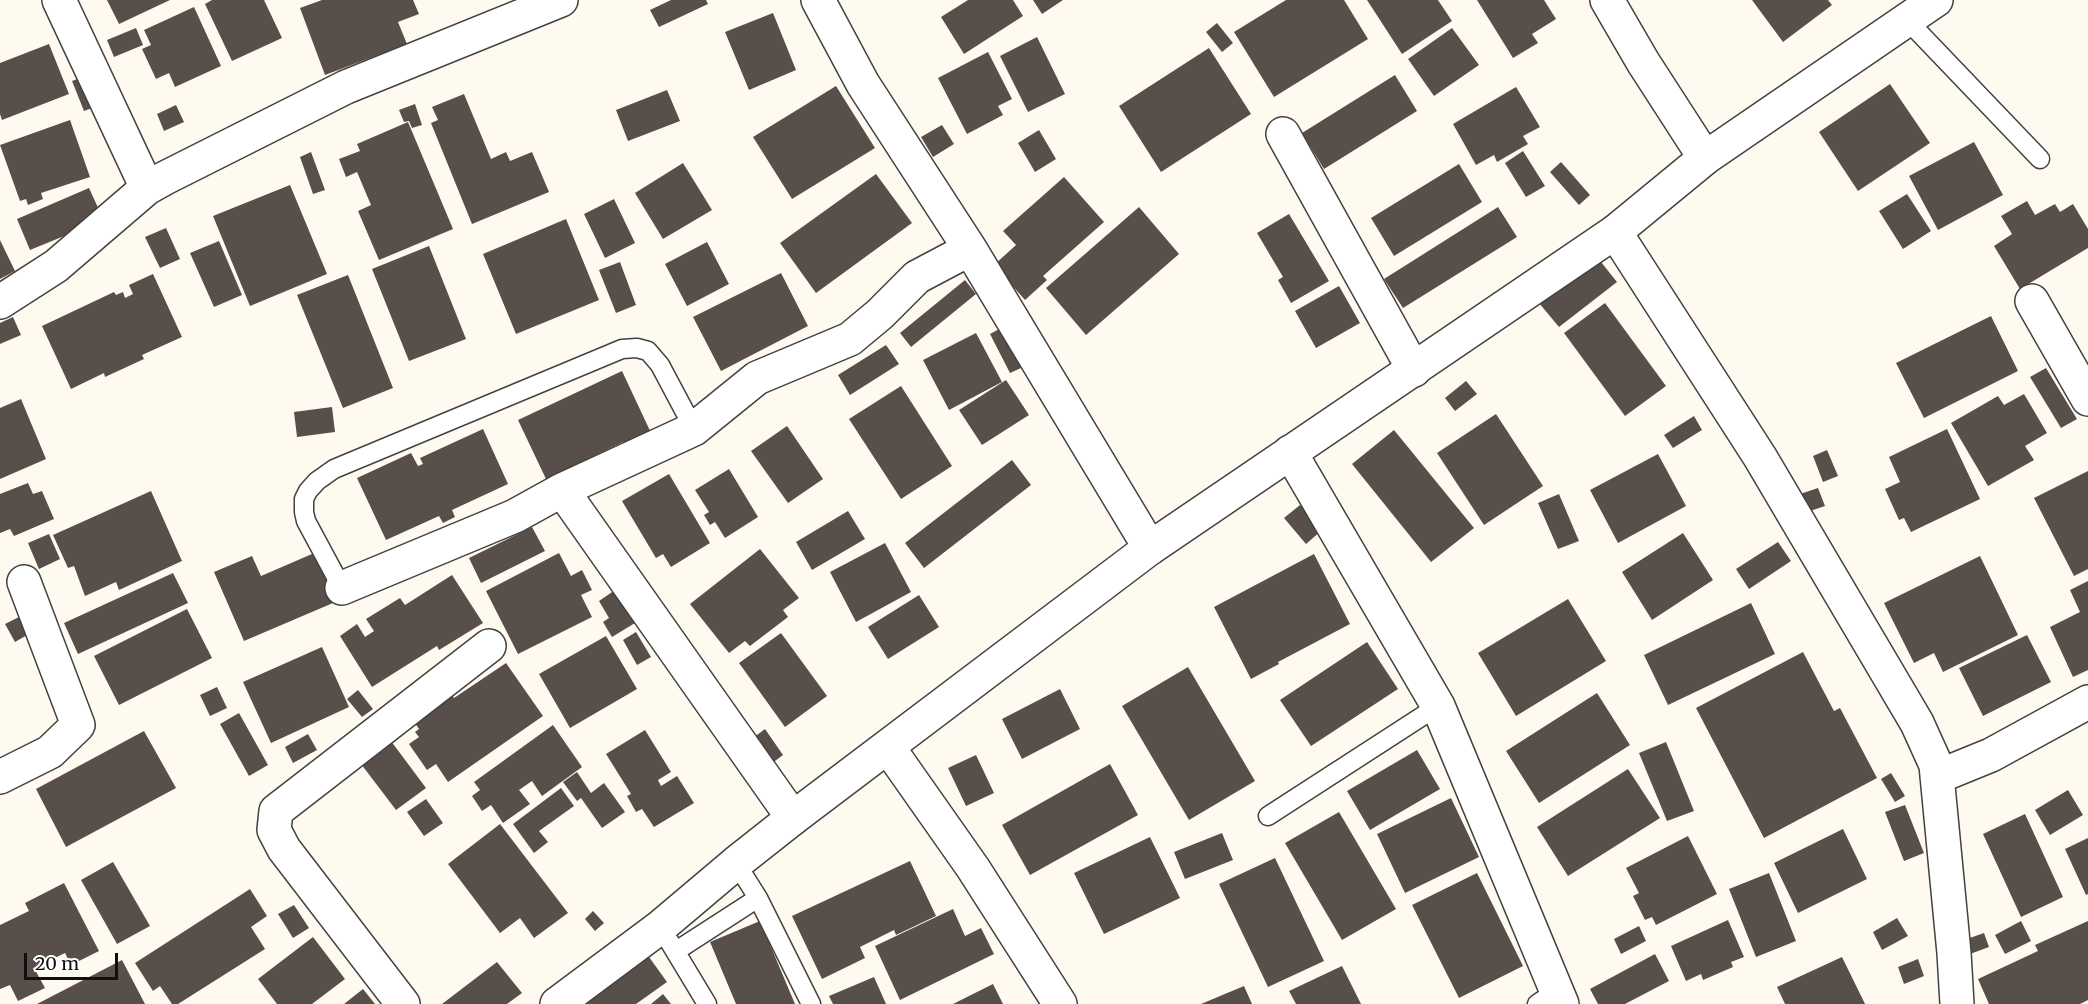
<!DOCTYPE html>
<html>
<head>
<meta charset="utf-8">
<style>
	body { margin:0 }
	#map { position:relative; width:2088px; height:1004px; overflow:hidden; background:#fffaf0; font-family:Merriweather,serif }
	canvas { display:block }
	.scale { position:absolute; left:24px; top:953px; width:94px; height:27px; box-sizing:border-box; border:3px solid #0f0f0f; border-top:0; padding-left:8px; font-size:18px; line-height:21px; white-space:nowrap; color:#0f0f0f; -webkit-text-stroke:4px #fff; paint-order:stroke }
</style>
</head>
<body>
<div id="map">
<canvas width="2088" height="1004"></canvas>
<div class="scale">20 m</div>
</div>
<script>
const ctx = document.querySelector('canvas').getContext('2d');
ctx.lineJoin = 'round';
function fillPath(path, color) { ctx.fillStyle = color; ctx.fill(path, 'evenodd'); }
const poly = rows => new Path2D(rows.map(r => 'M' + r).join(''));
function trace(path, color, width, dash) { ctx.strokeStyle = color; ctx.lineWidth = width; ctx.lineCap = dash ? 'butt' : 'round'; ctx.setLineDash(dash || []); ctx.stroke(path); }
fillPath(poly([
	[107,0,170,0,119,24],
	[212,0,264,0,282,38,232,61,205,4],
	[322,0,413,0,419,14,398,22,407,44,325,75,300,8],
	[671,0,706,0,708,4,659,27,650,10],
	[968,0,1013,0,1023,16,964,54,941,17],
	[1033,0,1063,0,1042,14],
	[1286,0,1344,0,1368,39,1274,97,1234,32],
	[1367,0,1438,0,1452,21,1402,54],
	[1477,0,1544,0,1556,19,1532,34,1538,43,1513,58],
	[1752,0,1828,0,1832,5,1783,42],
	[194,7,221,66,175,87,169,73,156,79,142,49,151,45,144,30],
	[773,13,796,70,749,90,725,32],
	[1217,23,1233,43,1222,52,1206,32],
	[136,28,143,45,114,57,107,40],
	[1452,28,1479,65,1434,96,1408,59],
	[1037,37,1065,94,1028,112,1000,56],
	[49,44,69,94,2,120,0,114,0,63],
	[1209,48,1251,114,1161,172,1119,106],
	[988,52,1012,99,998,106,1003,115,967,134,938,78],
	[91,74,103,104,84,111,72,81],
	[1395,75,1417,111,1324,169,1302,133],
	[1890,84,1930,143,1858,191,1819,132],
	[836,86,875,148,792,199,753,137],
	[1516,87,1540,127,1523,136,1528,144,1497,162,1494,155,1476,165,1453,124],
	[667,90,680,121,628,141,616,110],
	[464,94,491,159,506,152,510,161,532,152,549,192,472,224,431,123,438,120,432,107],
	[415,104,422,125,412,128,409,121,404,122,399,110],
	[176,105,184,122,164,131,157,114],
	[70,120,90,177,41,193,43,199,28,205,26,199,20,201,0,145],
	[408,122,453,229,379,260,358,211,371,205,357,172,346,177,339,159,360,151,357,144],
	[942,125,954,144,933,157,921,137],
	[1039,130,1056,159,1035,172,1018,143],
	[1974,142,2003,195,1938,230,1909,176],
	[1523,151,1545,186,1526,197,1505,163],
	[311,152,325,190,313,194,300,157],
	[1561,162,1590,195,1579,205,1550,172],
	[683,163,712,210,663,239,635,193],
	[1459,164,1482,202,1394,256,1371,218],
	[876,174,912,223,816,293,780,243],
	[1064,177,1104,222,1043,276,1047,280,1025,300,994,265,1016,245,1003,231],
	[290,185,327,274,250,306,213,216],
	[89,188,100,212,83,219,86,227,30,250,17,219],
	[1907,194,1931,231,1903,249,1879,211],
	[614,199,635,243,605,258,584,214],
	[2027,201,2035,215,2055,204,2060,212,2073,204,2088,229,2088,248,2020,289,1994,246,2012,234,2001,216],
	[1139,207,1179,254,1086,335,1046,288],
	[1498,207,1517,237,1403,308,1384,279],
	[1289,214,1329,281,1291,303,1278,280,1283,277,1257,233],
	[566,219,599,300,516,334,483,254],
	[166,228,180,259,160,268,145,237],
	[0,240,15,271,0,279],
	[219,241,242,295,214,307,190,253],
	[707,242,729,284,687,306,665,264],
	[429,246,466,339,409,361,372,269],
	[1597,257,1617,282,1559,327,1539,303],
	[620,262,636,305,616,313,599,270],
	[781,273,808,326,721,371,693,317],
	[153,274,182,337,142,355,144,359,105,377,104,373,71,389,42,326,114,292,116,295,123,292,125,298,133,294,129,285],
	[348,275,393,388,343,408,297,295],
	[965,280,976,294,911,347,900,333],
	[1339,286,1360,323,1316,348,1295,311],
	[1605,303,1666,386,1625,416,1564,333],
	[1991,316,2018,371,1924,418,1896,363],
	[13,317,21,335,0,344,0,323],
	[1001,328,1021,368,1010,373,990,334],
	[976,333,1002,382,949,410,923,360],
	[886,345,899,364,850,395,838,375],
	[2046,368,2077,419,2061,428,2030,377],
	[622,371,652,435,626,447,623,442,546,479,518,420],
	[1006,380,1029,415,982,445,959,410],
	[1466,381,1477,394,1455,411,1445,398],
	[901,386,952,466,901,499,849,419],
	[2024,394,2047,433,2025,446,2034,460,1988,486,1951,423,1998,396,2004,405],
	[21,399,46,459,0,479,0,408],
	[332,407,335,432,297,437,294,412],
	[1496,414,1543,486,1484,525,1437,453],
	[1694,416,1702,430,1673,448,1664,435],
	[787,426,823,479,788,503,751,451],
	[483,429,508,484,452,510,455,517,443,523,439,516,386,540,357,478,411,453,418,466,423,464,420,458],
	[1947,429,1980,499,1911,532,1904,518,1899,520,1885,489,1900,482,1889,457],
	[1394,430,1474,528,1431,562,1352,464],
	[1827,450,1838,476,1823,482,1813,456],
	[1658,454,1686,506,1618,543,1590,490],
	[1012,460,1031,485,924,568,905,543],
	[729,469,758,517,725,538,715,522,710,525,704,515,709,512,695,490],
	[2088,471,2088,569,2074,576,2034,498],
	[669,474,710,543,671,567,663,554,656,558,622,501],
	[28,483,33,494,42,491,54,519,14,536,10,529,0,533,0,494],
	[1818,488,1825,506,1807,512,1800,494],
	[151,491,182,561,119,590,116,582,85,596,74,566,68,568,53,535],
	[1559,494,1579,541,1558,549,1538,503],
	[1300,505,1321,531,1306,544,1284,518],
	[848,511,865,539,812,570,796,542],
	[532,527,545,551,481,583,469,558],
	[1683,533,1713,580,1652,620,1622,572],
	[49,534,60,559,39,569,28,543],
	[1778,542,1791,561,1749,589,1736,569],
	[885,543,911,592,856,622,830,572],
	[760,549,799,598,783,610,788,617,750,646,745,641,729,653,690,604],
	[319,551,340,600,244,641,214,572,252,556,261,576],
	[559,553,571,576,582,570,592,590,581,595,592,617,518,654,486,591],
	[1314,554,1350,624,1278,662,1279,664,1251,679,1214,607],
	[1980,556,2018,635,1943,672,1934,653,1914,663,1884,603],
	[173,573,188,603,78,654,64,623],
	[452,575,483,623,439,650,437,646,372,687,340,636,357,624,365,637,374,631,366,619,400,598,405,605],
	[2088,581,2088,670,2073,677,2050,627,2080,612,2070,590],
	[615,590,635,623,612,637,603,622,609,618,599,601],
	[919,595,939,627,888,659,868,627],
	[1568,599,1606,661,1516,716,1478,653],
	[1751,603,1775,654,1668,705,1644,655],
	[187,609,212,658,119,705,94,656],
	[25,614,34,631,15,642,5,624],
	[636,632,651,657,637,665,623,640],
	[781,633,827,696,785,727,739,663],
	[2027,635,2051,682,1983,716,1959,668],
	[606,636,637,689,570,728,539,674],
	[1367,642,1398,689,1311,746,1280,700],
	[322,647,349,707,271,743,243,682],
	[1803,652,1834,711,1840,708,1877,778,1764,838,1696,708],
	[506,663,543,716,448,782,436,764,427,770,409,744,419,737,415,732,419,729,412,719,445,685,454,698],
	[1188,667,1255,781,1189,820,1122,706],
	[217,687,227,708,210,716,200,695],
	[1060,689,1080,729,1022,759,1002,719],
	[358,690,373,709,362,717,347,699],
	[1597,693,1630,745,1539,803,1506,751],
	[239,713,268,765,249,776,220,724],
	[553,725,582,767,542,796,532,781,519,790,530,804,503,823,491,805,482,811,472,796,480,790,474,782],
	[765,729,783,755,767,767,749,741],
	[645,730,671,772,658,780,661,786,677,776,694,803,654,827,642,809,636,812,627,796,631,794,606,754],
	[144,731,176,788,66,847,36,789],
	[308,734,317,750,293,763,285,747],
	[388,737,426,788,396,810,358,760],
	[1666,742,1694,811,1667,821,1639,753],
	[1417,750,1440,789,1370,830,1347,791],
	[976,755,994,793,966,806,948,768],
	[1110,764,1138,815,1030,875,1002,825],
	[1628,769,1660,818,1568,876,1537,827],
	[577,772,591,793,604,783,625,812,602,828,581,798,577,801,563,782],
	[1891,773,1905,796,1895,802,1881,779],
	[561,788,574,806,539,831,548,842,534,853,513,824],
	[2068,790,2083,815,2050,835,2035,810],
	[1451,798,1479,857,1405,893,1377,834],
	[426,799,443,823,424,836,407,812],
	[1905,805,1924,853,1904,861,1885,812],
	[1339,812,1396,909,1342,940,1285,843],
	[2025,814,2063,897,2021,917,1983,834],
	[500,824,568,913,534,938,520,918,500,933,448,864],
	[1843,829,1867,879,1798,913,1774,863],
	[1222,833,1233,860,1185,879,1174,852],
	[1688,836,1717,894,1656,925,1652,917,1645,920,1633,896,1639,893,1626,868],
	[1150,837,1180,898,1104,934,1074,873],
	[2088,838,2088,894,2086,895,2065,849],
	[1275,858,1324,961,1268,987,1219,884],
	[910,861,936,916,896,935,894,930,860,947,865,958,822,979,792,916],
	[113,862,150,926,117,944,81,880],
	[1477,873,1523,966,1459,998,1412,905],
	[1769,873,1796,941,1756,957,1729,889],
	[64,883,99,951,71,965,65,953,34,968,45,988,18,1001,10,985,0,989,0,925,29,911,25,903],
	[250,889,267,916,251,927,265,949,178,1004,172,1004,160,986,153,991,135,963],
	[294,905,309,928,293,938,278,914],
	[953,909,965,936,981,928,994,954,900,1000,875,946],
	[593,911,604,923,595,931,585,919],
	[1897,918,1908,936,1882,950,1873,932],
	[1728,920,1744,957,1731,962,1733,967,1703,980,1701,974,1686,981,1671,946],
	[760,921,795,1004,736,1004,710,942],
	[2021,921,2031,941,2005,954,1995,935],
	[2088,921,2088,1000,2080,1004,1989,1004,1978,979,2038,951,2035,945],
	[1639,926,1646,941,1621,954,1614,939],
	[1984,933,1989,947,1970,954,1964,940],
	[313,937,345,979,312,1004,277,1004,258,979],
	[644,950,667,982,636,1004,568,1004],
	[1655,954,1669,981,1625,1004,1598,1004,1590,989],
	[1842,957,1865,1004,1785,1004,1777,987],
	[1918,959,1924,976,1904,984,1898,967],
	[122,960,145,1004,37,1004],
	[497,962,522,993,507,1004,442,1004],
	[1342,966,1361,1004,1296,1004,1289,991],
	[874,977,886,1004,833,1004,829,996],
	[993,984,1003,1004,953,1004],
	[1244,986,1252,1004,1201,1004],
	[363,989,375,1004,344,1004],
	[663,994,671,1004,651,1004]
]), '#584e4a');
const service = poly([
	[1907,20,2040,159],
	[342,588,306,521,304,512,304,499,308,491,317,481,334,469,622,349,637,348,648,351,660,365,694,429],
	[1268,816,1438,706],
	[736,863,758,898,811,1004],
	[669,941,707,1004],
	[676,951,758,898],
	[1537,1004,1558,990]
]);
const minor = poly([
	[59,0,147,188],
	[818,0,863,84,970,249,1150,548],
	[1607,0,1643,62,1705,158],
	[1283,134,1414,370],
	[1615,232,1760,457,1917,723,1936,765,1954,953,1957,1004],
	[2032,301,2088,399],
	[0,302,56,266,147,188,165,178,346,87,561,0],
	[1290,452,1438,706,1562,1004],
	[562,490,793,818],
	[342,588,515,516,562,490,694,429,757,378,850,339,880,314,917,277,970,249],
	[888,747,973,868,1060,1004],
	[0,777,50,752,78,725,24,582],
	[1937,777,1991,755,2088,702],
	[403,1004,284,849,274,830,276,811,489,646]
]);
const tertiary = poly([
	[557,1004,659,928,736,863,793,818,1150,548,1615,232,1705,158,1936,0]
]);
trace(service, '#424242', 21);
trace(minor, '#424242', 36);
trace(tertiary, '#424242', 36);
trace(service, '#fff', 18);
trace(minor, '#fff', 33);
trace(tertiary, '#fff', 33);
</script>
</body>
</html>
